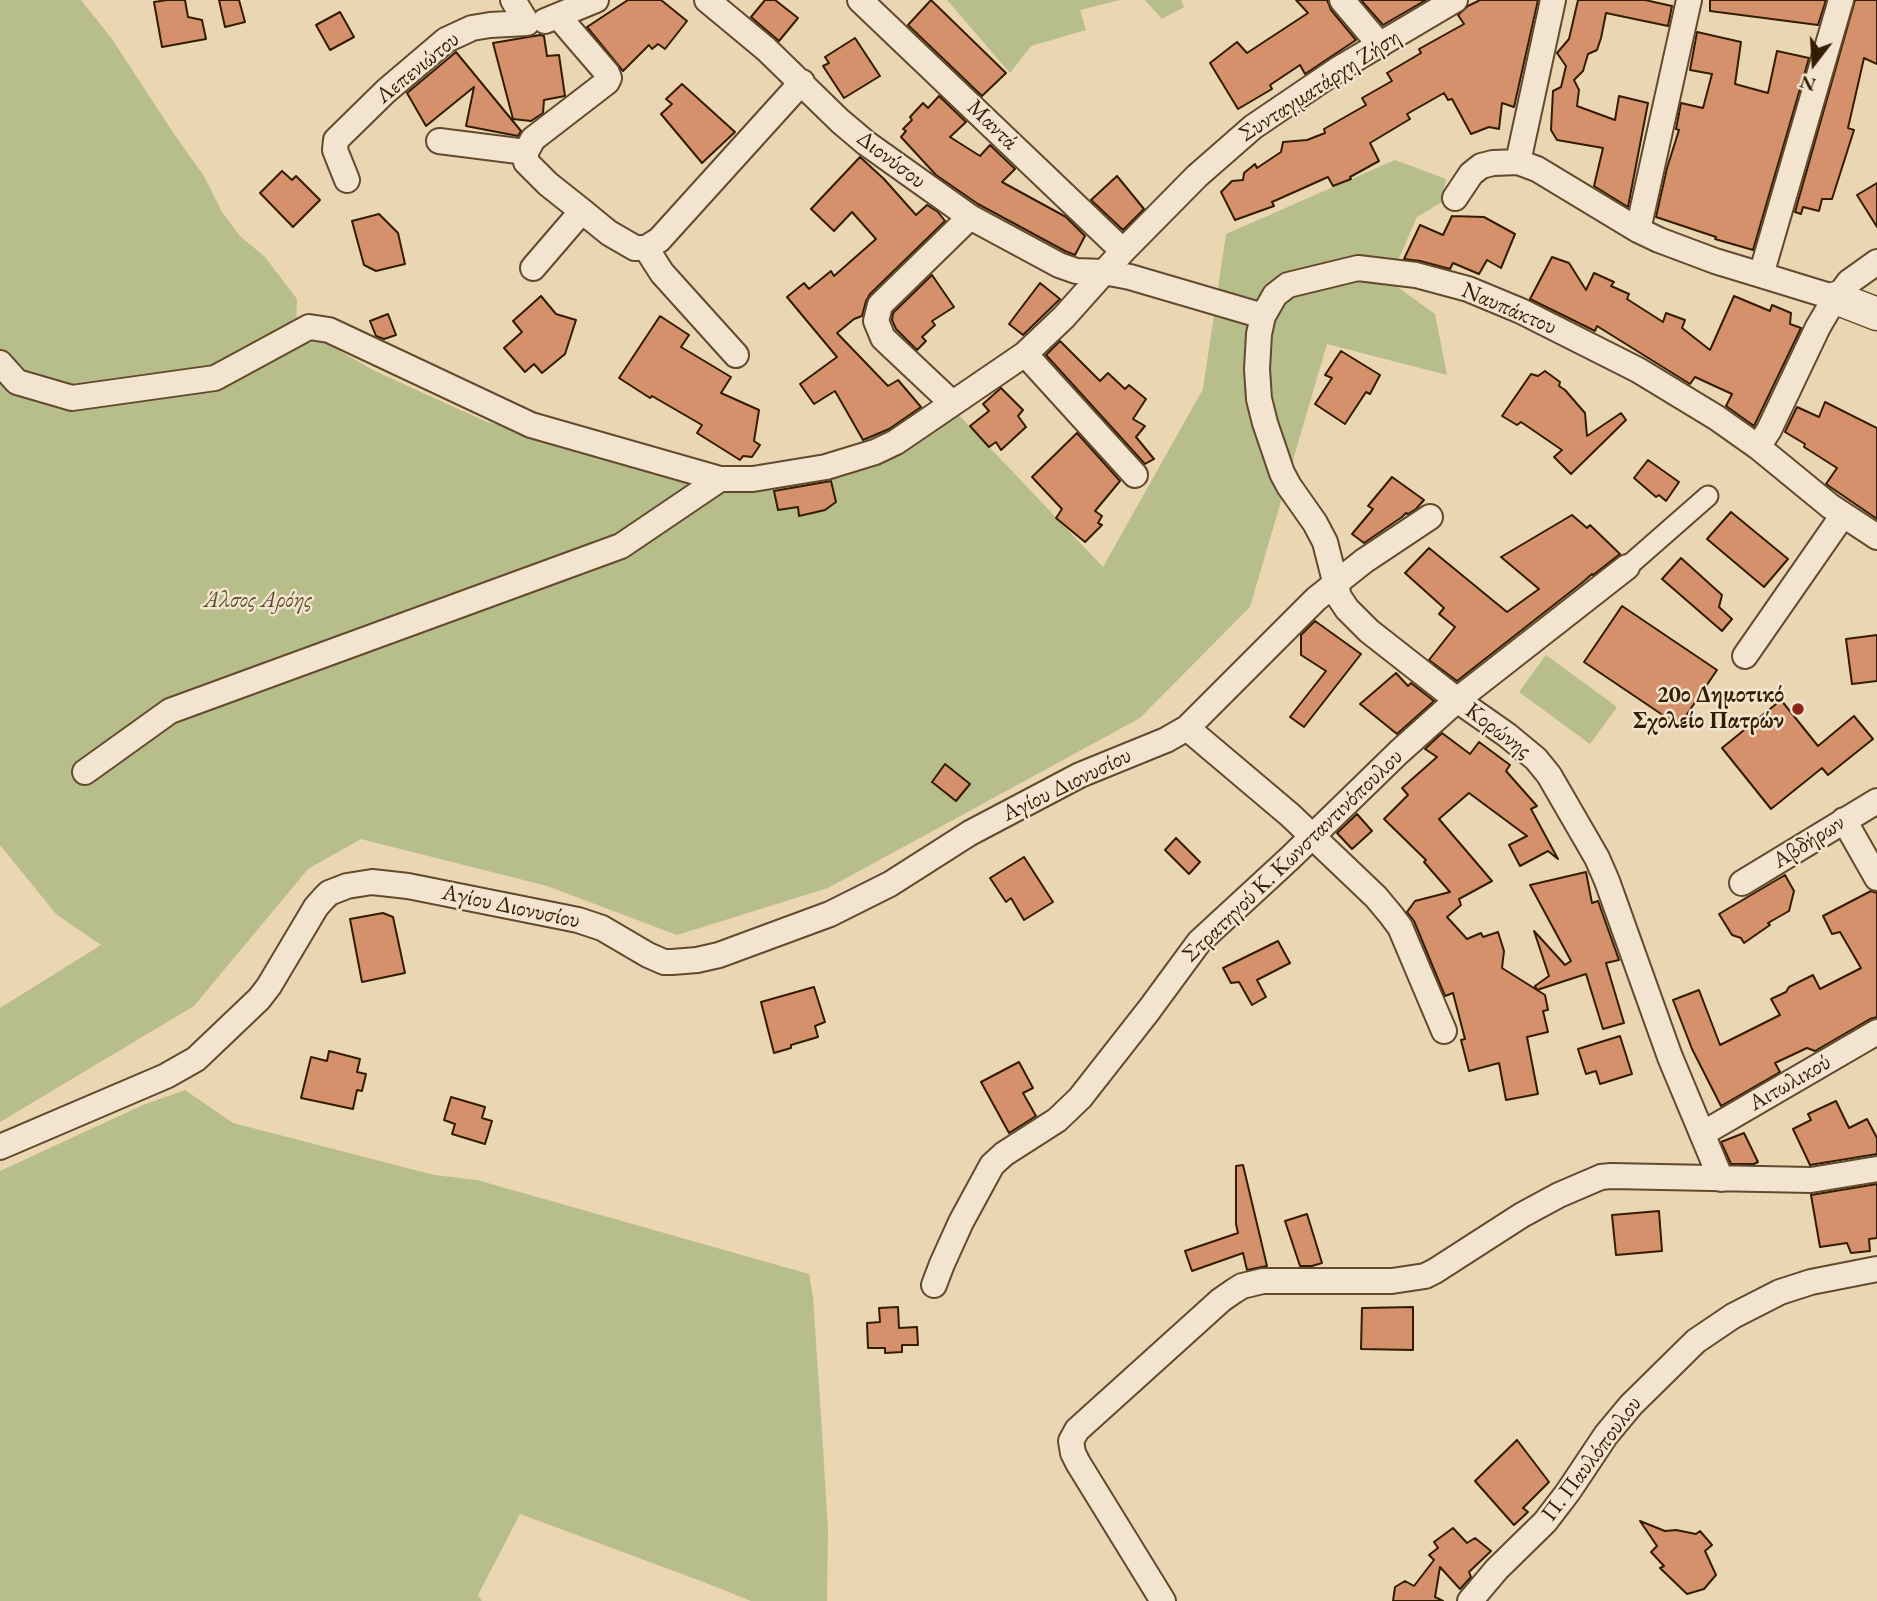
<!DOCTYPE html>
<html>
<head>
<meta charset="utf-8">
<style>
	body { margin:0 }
	#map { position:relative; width:1877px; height:1601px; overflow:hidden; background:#ebd6b4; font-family:"EB Garamond",serif }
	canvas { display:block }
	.north { position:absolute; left:1779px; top:28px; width:70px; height:70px; -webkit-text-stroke:5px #f2e4ce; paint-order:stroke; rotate:197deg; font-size:19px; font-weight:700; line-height:28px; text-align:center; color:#331c00 }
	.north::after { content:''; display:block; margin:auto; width:24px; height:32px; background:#331c00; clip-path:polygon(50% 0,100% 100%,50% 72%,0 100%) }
</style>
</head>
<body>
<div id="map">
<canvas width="1877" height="1601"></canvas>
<div class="north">N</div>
</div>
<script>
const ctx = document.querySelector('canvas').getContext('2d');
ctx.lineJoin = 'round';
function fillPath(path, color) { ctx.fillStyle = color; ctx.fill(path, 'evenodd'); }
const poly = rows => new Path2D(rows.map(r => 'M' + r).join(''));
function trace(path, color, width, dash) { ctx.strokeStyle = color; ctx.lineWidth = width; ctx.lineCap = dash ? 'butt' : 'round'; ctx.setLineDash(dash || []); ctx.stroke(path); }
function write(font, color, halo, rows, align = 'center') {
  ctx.font = font + ' "EB Garamond",serif'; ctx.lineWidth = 5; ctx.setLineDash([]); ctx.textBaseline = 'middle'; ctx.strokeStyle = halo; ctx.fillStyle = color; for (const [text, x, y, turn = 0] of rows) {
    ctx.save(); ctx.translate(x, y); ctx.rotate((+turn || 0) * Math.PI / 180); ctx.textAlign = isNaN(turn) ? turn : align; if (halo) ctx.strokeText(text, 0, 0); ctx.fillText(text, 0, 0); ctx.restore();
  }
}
fillPath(poly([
	[0,0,81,0,112,39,174,134,204,176,222,212,240,236,265,257,297,299,296,330,305,343,322,341,375,371,487,422,749,489,957,413,1103,567,1203,389,1226,234,1395,160,1446,179,1442,202,1417,217,1389,281,1435,314,1447,375,1327,344,1250,607,1140,718,828,888,677,935,547,886,361,839,308,869,194,1006,0,1122,0,1008,101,945,56,914,0,845],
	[947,0,1120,0,1080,10,1086,30,1031,46,1010,73],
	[1145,0,1181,0,1184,7,1162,19],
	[1546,655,1617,707,1590,744,1519,692],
	[185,1090,233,1123,434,1175,477,1180,809,1274,813,1297,823,1447,828,1531,827,1601,751,1601,701,1581,520,1514,478,1595,482,1601,0,1601,0,1171,143,1105]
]), '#b8bd8c');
const building = poly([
	[167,0,185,0,188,17,202,20,206,39,162,47,154,2,167,0],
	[219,0,239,0,245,22,225,27,219,0],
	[628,0,661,0,687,21,665,49,658,44,652,49,649,45,623,71,587,27,628,0],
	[765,0,775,0,798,18,779,41,751,17,765,0],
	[931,0,1006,73,982,96,908,25,931,0],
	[1296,0,1327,0,1331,10,1356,40,1305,74,1300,65,1270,85,1272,89,1238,109,1210,63,1237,42,1247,53,1308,13,1296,0],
	[1361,0,1426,0,1383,25,1361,0],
	[1480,0,1538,0,1514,107,1502,103,1499,129,1489,127,1471,134,1452,99,1448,100,1444,93,1407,114,1410,119,1370,143,1379,161,1350,177,1351,179,1333,186,1328,177,1272,202,1274,206,1235,220,1221,192,1232,181,1243,180,1244,173,1255,164,1257,168,1281,152,1283,142,1307,140,1325,133,1324,129,1366,105,1362,98,1392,81,1387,73,1421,53,1419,49,1464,24,1458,15,1468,6,1480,0],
	[1578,0,1645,0,1672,6,1668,26,1606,13,1601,38,1597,50,1588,54,1583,71,1574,80,1579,90,1577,106,1615,120,1619,96,1648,103,1628,207,1594,186,1603,148,1557,140,1551,130,1553,91,1561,87,1566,66,1557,53,1569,39,1578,0],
	[1710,0,1826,0,1818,25,1710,11,1710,0],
	[1855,0,1877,0,1877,64,1864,58,1848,128,1854,130,1832,199,1822,199,1819,211,1803,207,1801,214,1795,212,1855,0],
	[340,12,354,37,330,50,316,25,340,12],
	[1697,32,1741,42,1735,84,1768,93,1777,51,1809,58,1753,250,1715,239,1716,237,1656,217,1667,168,1679,130,1676,129,1681,103,1703,108,1712,74,1690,70,1697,32],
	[540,35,544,36,547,56,559,55,565,96,544,100,543,113,531,121,513,119,493,43,540,35],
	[855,38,880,76,844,98,823,66,829,63,825,57,855,38],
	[456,52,521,131,518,136,466,126,474,87,426,126,407,93,456,52],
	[682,84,735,132,702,163,661,114,672,104,666,99,682,84],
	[939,96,966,122,950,137,980,156,990,145,1015,169,1002,182,1066,217,1085,236,1075,255,1065,251,978,204,936,175,901,137,906,131,903,129,912,120,910,117,923,103,928,108,939,96],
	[860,157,884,179,916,215,927,205,938,212,945,221,870,294,866,301,862,316,854,319,837,333,888,386,898,380,921,407,889,429,863,440,835,391,814,404,800,384,837,357,787,297,804,283,809,289,831,271,834,276,876,239,852,212,834,231,811,209,860,157],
	[282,171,292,180,296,176,320,200,293,227,260,193,282,171],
	[1117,176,1144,209,1123,230,1091,200,1117,176],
	[1877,183,1877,227,1857,195,1877,183],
	[379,214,398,233,405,264,376,271,364,265,352,221,379,214],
	[1452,216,1484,217,1515,234,1501,268,1487,260,1479,274,1453,263,1450,269,1420,261,1404,259,1420,225,1443,235,1452,216],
	[1552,257,1569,263,1586,290,1594,273,1614,282,1611,286,1629,294,1627,299,1663,322,1666,313,1685,320,1682,328,1710,350,1734,296,1770,311,1772,305,1791,313,1790,324,1801,328,1754,426,1726,406,1732,394,1695,377,1690,384,1597,326,1595,331,1530,299,1552,257],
	[932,275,954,307,932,321,935,325,922,337,926,341,917,350,896,329,892,320,893,313,932,275],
	[1040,283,1060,299,1023,335,1009,324,1040,283],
	[541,296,556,314,576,320,565,354,542,373,534,364,525,372,504,348,522,332,513,321,541,296],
	[388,314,396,335,384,339,376,336,370,321,388,314],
	[660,316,689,335,681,347,731,377,721,393,759,410,754,441,760,445,752,457,743,456,740,460,697,433,702,425,652,396,650,398,619,378,660,316],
	[1060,341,1100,381,1108,373,1125,389,1129,385,1146,399,1133,419,1145,426,1136,437,1154,459,1145,464,1046,355,1060,341],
	[1341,351,1380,375,1370,394,1366,392,1345,424,1315,404,1332,378,1325,375,1341,351],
	[1545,371,1560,382,1559,386,1565,390,1585,413,1587,436,1621,413,1626,420,1571,474,1554,457,1562,450,1521,422,1517,425,1502,416,1531,374,1538,376,1545,371],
	[1001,388,1023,410,1018,416,1026,427,1001,450,996,442,989,447,970,426,989,411,983,404,1001,388],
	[1825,402,1877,428,1877,519,1826,484,1837,468,1804,447,1805,444,1785,432,1797,407,1819,417,1825,402],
	[1077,433,1120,481,1095,511,1102,516,1098,523,1102,525,1085,542,1056,518,1062,509,1032,477,1077,433],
	[1648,460,1679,482,1666,501,1659,495,1656,497,1634,478,1648,460],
	[1392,477,1424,500,1416,509,1408,514,1406,513,1402,517,1364,543,1352,534,1373,509,1368,506,1392,477],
	[831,481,836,502,825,510,799,516,798,507,778,510,774,491,831,481],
	[1731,512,1788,559,1764,587,1707,539,1731,512],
	[1572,515,1587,528,1590,525,1620,554,1593,575,1592,574,1583,582,1457,681,1429,660,1455,627,1439,614,1444,608,1405,573,1429,548,1507,612,1539,589,1501,557,1572,515],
	[1681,558,1722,595,1719,607,1732,619,1722,631,1662,579,1681,558],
	[1622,606,1717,670,1679,726,1584,662,1622,606],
	[1315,621,1361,654,1304,727,1290,717,1326,671,1301,655,1301,635,1315,621],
	[1877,635,1877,681,1852,684,1846,639,1877,635],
	[1396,673,1408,686,1411,683,1434,701,1397,734,1360,704,1396,673],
	[1781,700,1818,746,1854,716,1873,739,1828,775,1822,768,1771,809,1722,748,1781,700],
	[1442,733,1470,754,1479,742,1510,765,1506,771,1537,806,1531,809,1558,859,1548,851,1520,866,1509,845,1527,836,1469,793,1439,819,1492,881,1459,899,1461,905,1447,917,1467,939,1481,933,1483,937,1498,932,1504,951,1502,968,1545,995,1548,1010,1543,1011,1548,1032,1527,1037,1538,1094,1506,1100,1499,1063,1469,1071,1461,1040,1465,1039,1453,993,1445,996,1414,921,1407,912,1415,901,1450,892,1424,862,1426,860,1384,819,1408,795,1402,788,1437,757,1425,749,1442,733],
	[945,764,970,784,956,801,932,782,945,764],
	[1357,814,1372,831,1352,849,1337,833,1357,814],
	[1176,838,1200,862,1189,874,1165,850,1176,838],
	[1024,857,1053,902,1024,920,1011,898,1006,902,990,878,1024,857],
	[1586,872,1592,903,1598,901,1619,960,1606,963,1624,1023,1603,1029,1586,974,1537,990,1535,986,1549,976,1534,931,1565,965,1571,961,1530,885,1586,872],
	[1785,875,1794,891,1789,911,1768,923,1770,925,1744,943,1741,938,1732,935,1719,914,1785,875],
	[1871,891,1877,893,1877,1017,1870,1019,1815,1051,1807,1048,1775,1063,1780,1072,1721,1106,1692,1049,1673,1000,1699,990,1720,1045,1780,1015,1771,999,1786,992,1789,987,1813,975,1820,989,1861,968,1840,932,1832,934,1823,916,1871,891],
	[383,913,393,917,405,973,362,982,350,919,383,913],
	[1278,941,1290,963,1257,980,1266,997,1252,1005,1239,982,1231,983,1223,968,1278,941],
	[814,987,825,1022,815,1026,818,1037,791,1045,791,1048,774,1053,761,1002,814,987],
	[1620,1036,1632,1074,1600,1084,1596,1071,1586,1074,1578,1049,1620,1036],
	[329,1051,360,1059,357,1072,366,1074,362,1091,357,1090,353,1109,301,1098,311,1057,327,1061,329,1051],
	[1019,1062,1033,1088,1023,1093,1036,1116,1009,1133,981,1082,1019,1062],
	[451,1097,485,1107,482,1118,492,1121,485,1144,452,1134,455,1124,444,1120,451,1097],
	[1836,1101,1849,1128,1867,1119,1877,1138,1877,1154,1810,1165,1793,1129,1811,1120,1808,1114,1836,1101],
	[1744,1133,1758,1162,1754,1164,1731,1164,1721,1142,1744,1133],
	[1243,1165,1267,1266,1247,1270,1243,1253,1192,1271,1185,1251,1238,1233,1236,1224,1236,1166,1243,1165],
	[1877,1184,1877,1238,1869,1239,1870,1251,1851,1253,1847,1243,1820,1247,1811,1195,1877,1184],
	[1659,1211,1662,1251,1616,1255,1612,1215,1659,1211],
	[1307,1214,1322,1263,1312,1266,1300,1266,1285,1221,1307,1214],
	[898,1307,899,1328,917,1327,918,1345,902,1345,902,1352,885,1353,885,1348,868,1348,867,1323,880,1322,879,1308,898,1307],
	[1413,1307,1413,1350,1361,1349,1362,1308,1413,1307],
	[1517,1440,1549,1482,1523,1508,1528,1512,1514,1525,1475,1481,1517,1440],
	[1640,1521,1665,1531,1676,1530,1696,1534,1700,1531,1712,1545,1705,1551,1716,1575,1704,1589,1687,1594,1660,1568,1664,1566,1651,1552,1657,1546,1640,1521],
	[1453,1528,1467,1543,1475,1538,1491,1551,1469,1572,1471,1577,1460,1589,1440,1567,1435,1597,1443,1601,1393,1601,1395,1587,1405,1581,1414,1586,1434,1560,1429,1555,1438,1548,1434,1542,1453,1528]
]);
fillPath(building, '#d5916c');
trace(building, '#331c00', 2);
const pedestrian = poly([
	[1627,567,1708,496]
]);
const minor = poly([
	[707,0,766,49,840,121,866,143,970,217,1059,265,1076,271,1104,272,1130,277,1263,316,1275,295,1288,285,1358,268,1416,275,1468,289,1521,311,1638,370,1717,418,1758,447,1830,506,1877,537],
	[860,0,1123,251],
	[1342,0,1380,45],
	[558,16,607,73,609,78,607,82,533,139,526,152,526,162,548,184,582,211,609,233,635,248,646,248,659,240,802,82],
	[545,21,596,0],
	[439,141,526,152],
	[1518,162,1553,0],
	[347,180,335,150,336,140,386,91,446,40,472,28,490,25,527,23,513,0],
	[1455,198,1471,174,1481,166,1493,163,1518,162,1537,169,1638,230,1659,240,1715,261,1761,275],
	[1638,230,1689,0],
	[646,248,662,273,736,355],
	[533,268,582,211],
	[1836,298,1761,275,1841,0],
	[1263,316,1259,334,1257,369,1259,399,1265,423,1282,473,1289,486,1315,523,1325,542,1339,597,1347,609,1369,631,1457,700,1507,735,1536,759,1549,775,1597,858,1607,881,1670,1057,1721,1179],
	[1025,354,1135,475],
	[0,363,17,382,72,398,215,378,309,327,329,330,531,425,720,479],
	[952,403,883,338,876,321,880,305,970,217],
	[1758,447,1769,430,1818,327,1828,310,1849,282,1877,262],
	[1745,656,1843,515],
	[1187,728,1290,815,1376,897,1391,915,1400,927,1444,1031],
	[85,772,170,711,621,546,720,479,753,479,826,467,875,452,896,442,1025,354,1064,317,1123,251,1197,176,1253,127,1340,68,1455,0],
	[1844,820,1877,878],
	[1742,883,1877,801],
	[1702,1134,1877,1032],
	[0,1147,166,1076,196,1059,259,999,269,986,316,907,324,898,329,893,347,886,372,882,408,886,578,920,602,928,648,955,664,962,672,962,697,960,719,955,830,914,890,884,970,833,1080,775,1166,740,1187,728,1316,599,1364,561,1430,517],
	[934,1285,942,1264,961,1222,992,1165,1004,1154,1057,1120,1080,1098,1149,1010,1199,942,1289,859,1399,752,1457,700,1627,567],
	[1163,1601,1078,1463,1073,1453,1071,1441,1077,1430,1221,1300,1234,1291,1242,1286,1263,1281,1392,1281,1425,1276,1435,1271,1522,1215,1559,1195,1601,1177,1611,1176,1811,1180,1877,1169],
	[1470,1601,1497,1569,1545,1522,1568,1492,1606,1435,1631,1405,1696,1341,1733,1316,1780,1292,1811,1282,1877,1269]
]);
const tertiary = poly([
	[1836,298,1877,314]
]);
trace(pedestrian, '#614a2d', 23);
trace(minor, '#614a2d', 28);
trace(tertiary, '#614a2d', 35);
trace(pedestrian, '#f2e4ce', 19);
trace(minor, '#f2e4ce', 24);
trace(tertiary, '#f2e4ce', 32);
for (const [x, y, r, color] of [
	[1798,709,7,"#8f2418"]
]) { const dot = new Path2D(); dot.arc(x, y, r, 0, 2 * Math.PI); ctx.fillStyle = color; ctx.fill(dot); trace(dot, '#f2e4ce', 2.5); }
write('23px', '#331c00', '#f2e4ce', [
	["Λεπενιώτου",418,68,-39],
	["Συνταγματάρχη Ζήση",1320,86,-33],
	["Μαντά",992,125,44],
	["Διονύσου",891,160,37],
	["Ναυπάκτου",1509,309,23],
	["Κορώνης",1498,731,37],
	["Αγίου Διονυσίου",1067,785,-26],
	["Αβδήρων",1809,842,-32],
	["Στρατηγού Κ. Κωνσταντινόπουλου",1293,856,-44],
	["Αγίου Διονυσίου",511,907,12],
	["Αιτωλικού",1790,1083,-30],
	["Π. Παυλόπουλου",1592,1459,-53]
]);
write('italic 23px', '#5b4c2a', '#f2e4ce', [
	["Άλσος Αρόης",258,601]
]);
write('bold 23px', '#331c00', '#f2e4ce', [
	["20ο Δημοτικό",1784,696],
	["Σχολείο Πατρών",1784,722]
], 'right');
</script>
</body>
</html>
